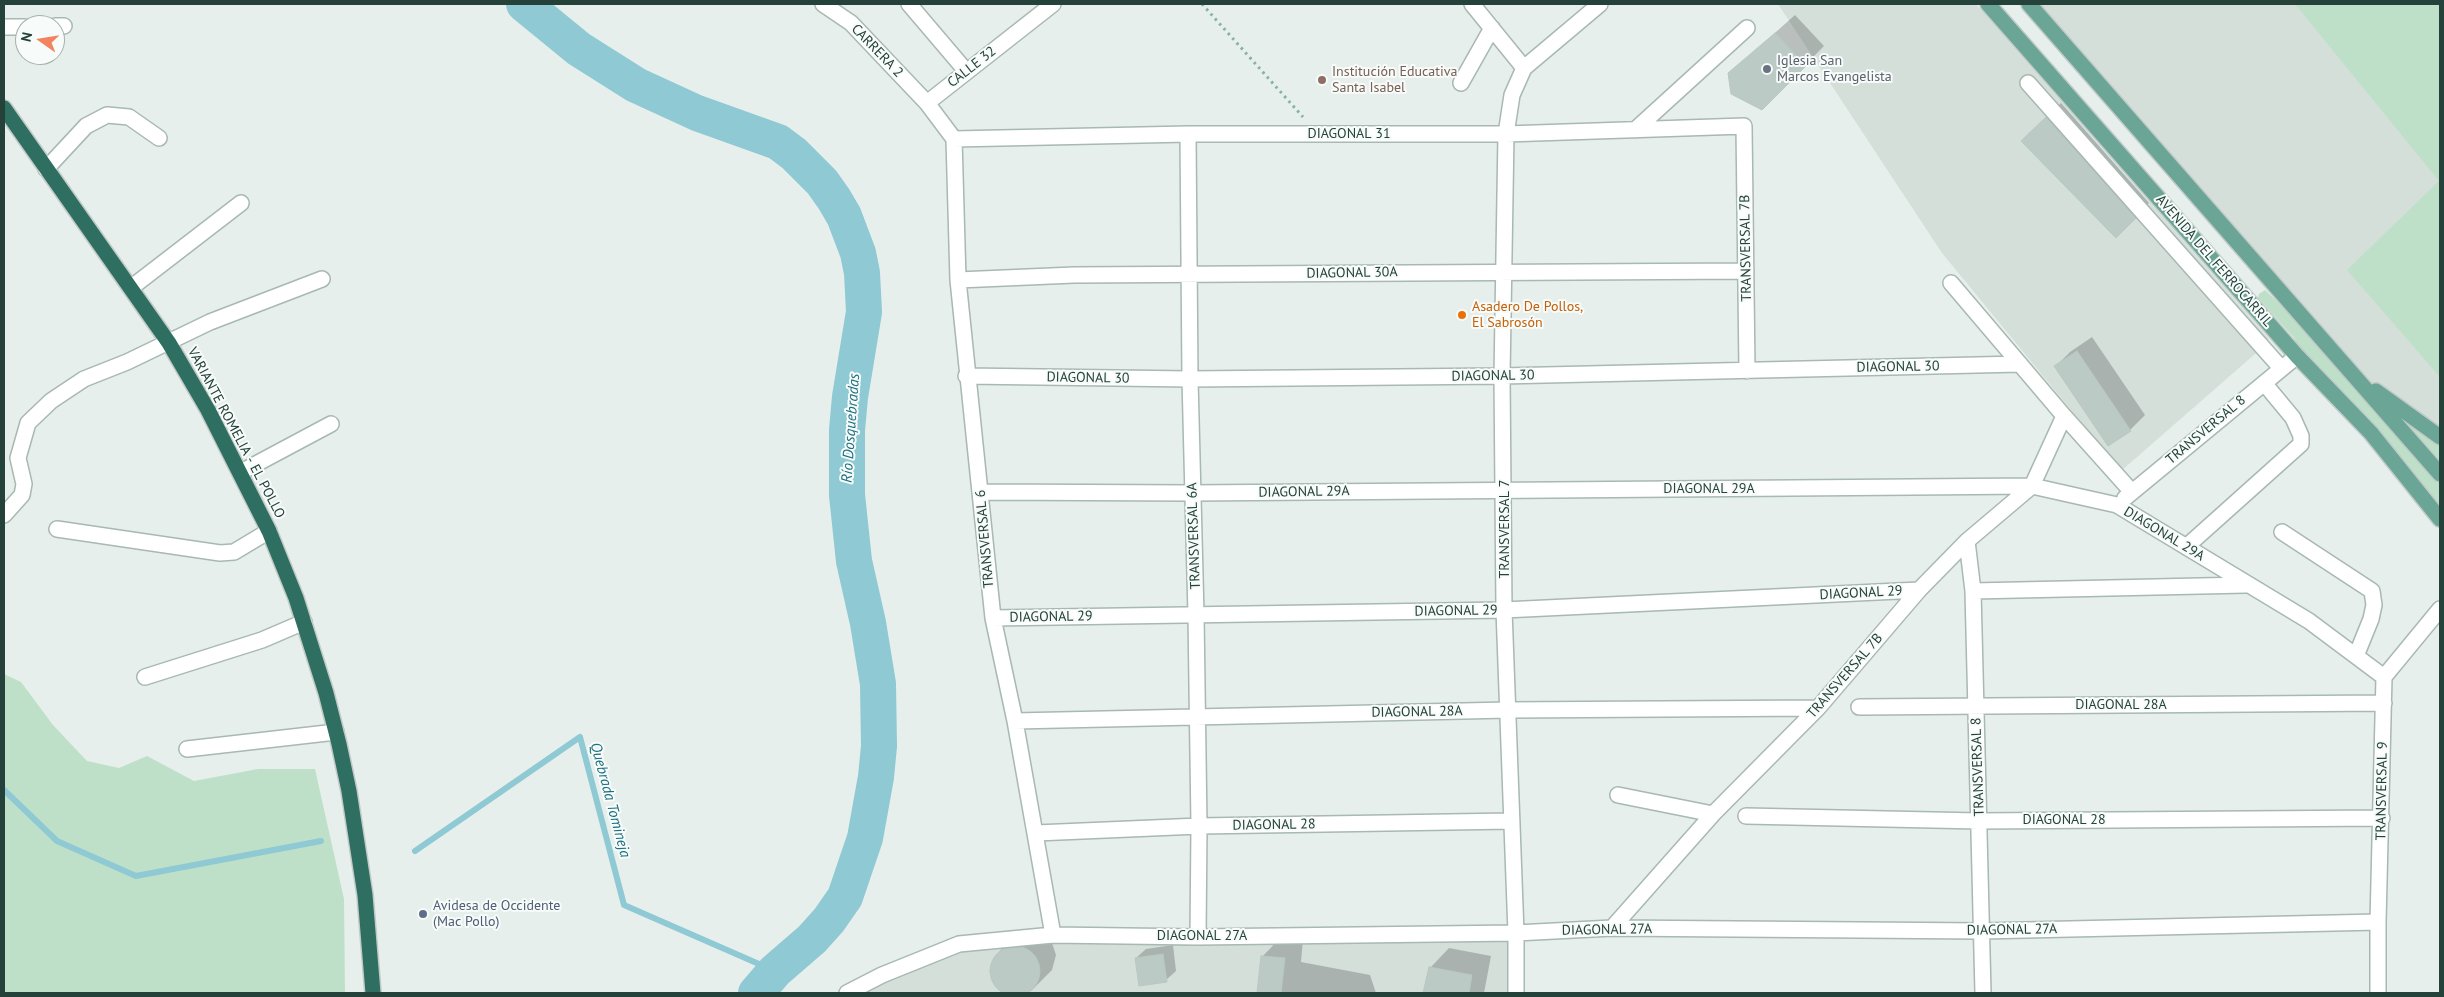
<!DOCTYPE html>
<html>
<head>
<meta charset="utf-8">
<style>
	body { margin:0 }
	#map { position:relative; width:2444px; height:997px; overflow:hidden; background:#e6efeb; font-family:"PT Sans",sans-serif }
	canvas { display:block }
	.frame { position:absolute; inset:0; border:5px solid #24423a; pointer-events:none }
	.north { position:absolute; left:15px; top:15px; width:50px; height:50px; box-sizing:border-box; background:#f7fbf9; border:1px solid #a3b1ad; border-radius:50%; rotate:283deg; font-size:14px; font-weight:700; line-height:20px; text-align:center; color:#24423a }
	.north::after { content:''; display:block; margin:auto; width:18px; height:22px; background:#f4845f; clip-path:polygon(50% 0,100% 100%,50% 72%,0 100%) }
</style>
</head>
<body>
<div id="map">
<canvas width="2444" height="997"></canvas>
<div class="frame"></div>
<div class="north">N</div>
</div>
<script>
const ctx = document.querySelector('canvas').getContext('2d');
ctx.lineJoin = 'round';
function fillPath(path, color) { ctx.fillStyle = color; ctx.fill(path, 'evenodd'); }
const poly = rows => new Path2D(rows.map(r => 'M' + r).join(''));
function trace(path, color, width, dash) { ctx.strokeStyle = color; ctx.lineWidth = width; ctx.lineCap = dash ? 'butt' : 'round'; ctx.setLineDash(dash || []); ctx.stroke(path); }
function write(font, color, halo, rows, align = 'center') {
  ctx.font = font + ' "PT Sans",sans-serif'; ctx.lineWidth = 4; ctx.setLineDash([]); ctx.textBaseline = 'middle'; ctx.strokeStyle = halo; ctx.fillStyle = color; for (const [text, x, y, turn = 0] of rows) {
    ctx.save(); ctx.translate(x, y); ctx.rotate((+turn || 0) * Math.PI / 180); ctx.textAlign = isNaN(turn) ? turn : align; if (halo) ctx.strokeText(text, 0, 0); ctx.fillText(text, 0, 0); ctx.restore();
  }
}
fillPath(poly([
	[1778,4,1976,4,2269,339,2263,347,2121,471,1942,253],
	[2029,4,2440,4,2440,437,2358,379],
	[1516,933,1516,993,847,993,959,944]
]), '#d4dfda');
fillPath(poly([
	[2295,4,2440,4,2440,377,2347,270,2439,181],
	[2265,290,2358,379,2440,437,2440,519,2297,356,2295,339,2258,298,2259,294],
	[4,674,21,682,53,725,87,761,119,768,147,756,194,781,258,769,315,769,344,899,345,993,4,993]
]), '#bfe0c8');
fillPath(poly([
	[1795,15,1824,46,1762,109,1730,73],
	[2061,103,2149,203,2116,237,2023,141],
	[2092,337,2145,415,2130,430,2056,366,2070,352],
	[1281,937,1303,939,1301,962,1370,975,1376,993,1258,993,1262,957],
	[1012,938,1051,940,1056,955,1052,970,1031,991,1025,993,1001,992,995,986,990,970,997,954],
	[1173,945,1176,971,1166,980,1136,958,1146,949],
	[1449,948,1491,956,1484,993,1425,993,1430,968]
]), '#0003');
trace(poly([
	[4,790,57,841,136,876,321,841],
	[415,851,580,737,624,905,775,971]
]), '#8ec9d4', 6);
trace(poly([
	[524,4,579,49,636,85,697,113,778,142,794,154,822,182,834,199,844,216,858,253,862,273,864,312,850,397,847,430,847,495,854,561,868,623,878,684,879,746,876,777,865,838,845,897,829,920,812,939,775,971,756,993]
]), '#8ec9d4', 36);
const building = poly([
	[1775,33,1806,66,1762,110,1731,94,1728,73,1775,33],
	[2046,117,2136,218,2116,238,2021,141,2046,117],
	[2077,351,2131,431,2108,446,2054,366,2077,351],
	'990 971a25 25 0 1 1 50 0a25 25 0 1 1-50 0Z',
	[1163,954,1167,982,1139,986,1135,958,1163,954],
	[1261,956,1285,958,1281,993,1257,993,1261,956],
	[1429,967,1472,975,1469,993,1423,993,1429,967]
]);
fillPath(building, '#bbcac4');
trace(building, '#b8c9c2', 1);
const minor = poly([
	[823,4,851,23,927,103,954,139],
	[909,4,966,71],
	[1472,4,1524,68],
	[55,26,64,26],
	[4,27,25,27],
	[1461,83,1492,28],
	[2028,83,2281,368],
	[927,103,1053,4],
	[1635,130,1747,28],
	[1188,134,1190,379,1196,615,1199,826,1198,937],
	[954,139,1188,134,1506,134,1744,126,1747,371],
	[954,139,958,280,993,618,1015,721,1053,935],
	[46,169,86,126,107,115,129,117,159,138],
	[958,280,1074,275,1746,271],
	[1951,283,2064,416,2132,492],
	[132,287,241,203],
	[966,376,1190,379,1502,376,2020,364],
	[241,472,331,424],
	[981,492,1192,493,2032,486,2117,505,2309,621,2384,677],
	[2125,498,2297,356],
	[4,515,22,495,24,484,18,458,28,423,51,401,84,379,127,362,210,322,322,279],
	[57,529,220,553,234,552,269,531],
	[2282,532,2372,591,2374,605,2371,619,2356,656],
	[1967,541,1973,591,1983,993],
	[2186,547,2301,444,2301,436,2293,418,2264,383],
	[1973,591,2246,585],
	[993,618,1504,610,1919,590],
	[145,677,262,640,304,622],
	[1859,707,2384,703],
	[1015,721,1508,710,1818,708],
	[187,749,336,732],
	[1618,795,1713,814],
	[1746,816,1979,821,2382,818],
	[1036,833,1199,826,1512,821],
	[1612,928,1713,814,1818,708,1919,590,1967,541,2032,486,2064,416],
	[847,993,882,975,959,944,1053,935,1198,937,1516,933,1612,928,1982,931,2378,922],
	[1516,993,1516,933,1504,610,1502,376,1506,134,1512,95,1524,68,1600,4],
	[2378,993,2378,922,2384,677,2440,609]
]);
const major = poly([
	[1988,4,2297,356,2371,433,2440,519],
	[2029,4,2440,474],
	[2376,391,2440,437]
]);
const highway = poly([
	[4,108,169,343,208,410,269,531,296,598,326,693,339,744,349,791,365,895,373,993]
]);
trace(minor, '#a8b8b2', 18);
trace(major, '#c2cac8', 18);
trace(highway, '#c2cac8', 18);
trace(poly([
	[1202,4,1303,117]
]), '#86b3a5', 3, [2.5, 4]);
trace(minor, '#fff', 15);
trace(major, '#6aa596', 15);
trace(highway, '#2f6f62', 15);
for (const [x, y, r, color] of [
	[1767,69,5,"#6b7280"],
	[1322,80,5,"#8d6e63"],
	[1462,315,5,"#e8710a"],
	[423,914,5,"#5c6f8a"]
]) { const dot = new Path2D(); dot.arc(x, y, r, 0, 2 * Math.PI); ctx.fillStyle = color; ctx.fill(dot); trace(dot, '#f7fbf9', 2); }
write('14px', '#24423a', '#f7fbf9', [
	["CARRERA 2",877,51,46],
	["CALLE 32",972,67,-38],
	["DIAGONAL 31",1349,134],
	["TRANSVERSAL 7B",1746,248,-91],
	["AVENIDA DEL FERROCARRIL",2214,261,49],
	["DIAGONAL 30A",1352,273,-1],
	["DIAGONAL 30",1898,367,-1],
	["DIAGONAL 30",1493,376,-1],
	["DIAGONAL 30",1088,378,1],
	["TRANSVERSAL 8",2206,430,-40],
	["VARIANTE ROMELIA - EL POLLO",236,433,62],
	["DIAGONAL 29A",1709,489],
	["DIAGONAL 29A",1304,492,-1],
	["TRANSVERSAL 7",1505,529,-90],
	["DIAGONAL 29A",2164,534,31],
	["TRANSVERSAL 6A",1194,536,-92],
	["TRANSVERSAL 6",985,539,-95],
	["DIAGONAL 29",1861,593,-3],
	["DIAGONAL 29",1456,611,-1],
	["DIAGONAL 29",1051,617,-1],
	["TRANSVERSAL 7B",1845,676,-49],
	["DIAGONAL 28A",2121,705],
	["DIAGONAL 28A",1417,712,-1],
	["TRANSVERSAL 8",1978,767,-92],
	["TRANSVERSAL 9",2382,791,-89],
	["DIAGONAL 28",2064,820],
	["DIAGONAL 28",1274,825,-1],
	["DIAGONAL 27A",1607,930,-1],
	["DIAGONAL 27A",2012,930,-1],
	["DIAGONAL 27A",1202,936]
]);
write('14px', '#5b616d', '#f7fbf9', [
	["Iglesia San",1777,61],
	["Marcos Evangelista",1777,77]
], 'left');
write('14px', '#785e54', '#f7fbf9', [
	["Institución Educativa",1332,72],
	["Santa Isabel",1332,88]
], 'left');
write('14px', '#c56008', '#f7fbf9', [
	["Asadero De Pollos,",1472,307],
	["El Sabrosón",1472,323]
], 'left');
write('14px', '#4e5e75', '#f7fbf9', [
	["Avidesa de Occidente",433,906],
	["(Mac Pollo)",433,922]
], 'left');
write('italic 15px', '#1c6f80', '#f7fbf9', [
	["Río Dosquebradas",851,428,-86],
	["Quebrada Tomineja",610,800,75]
]);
</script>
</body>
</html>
